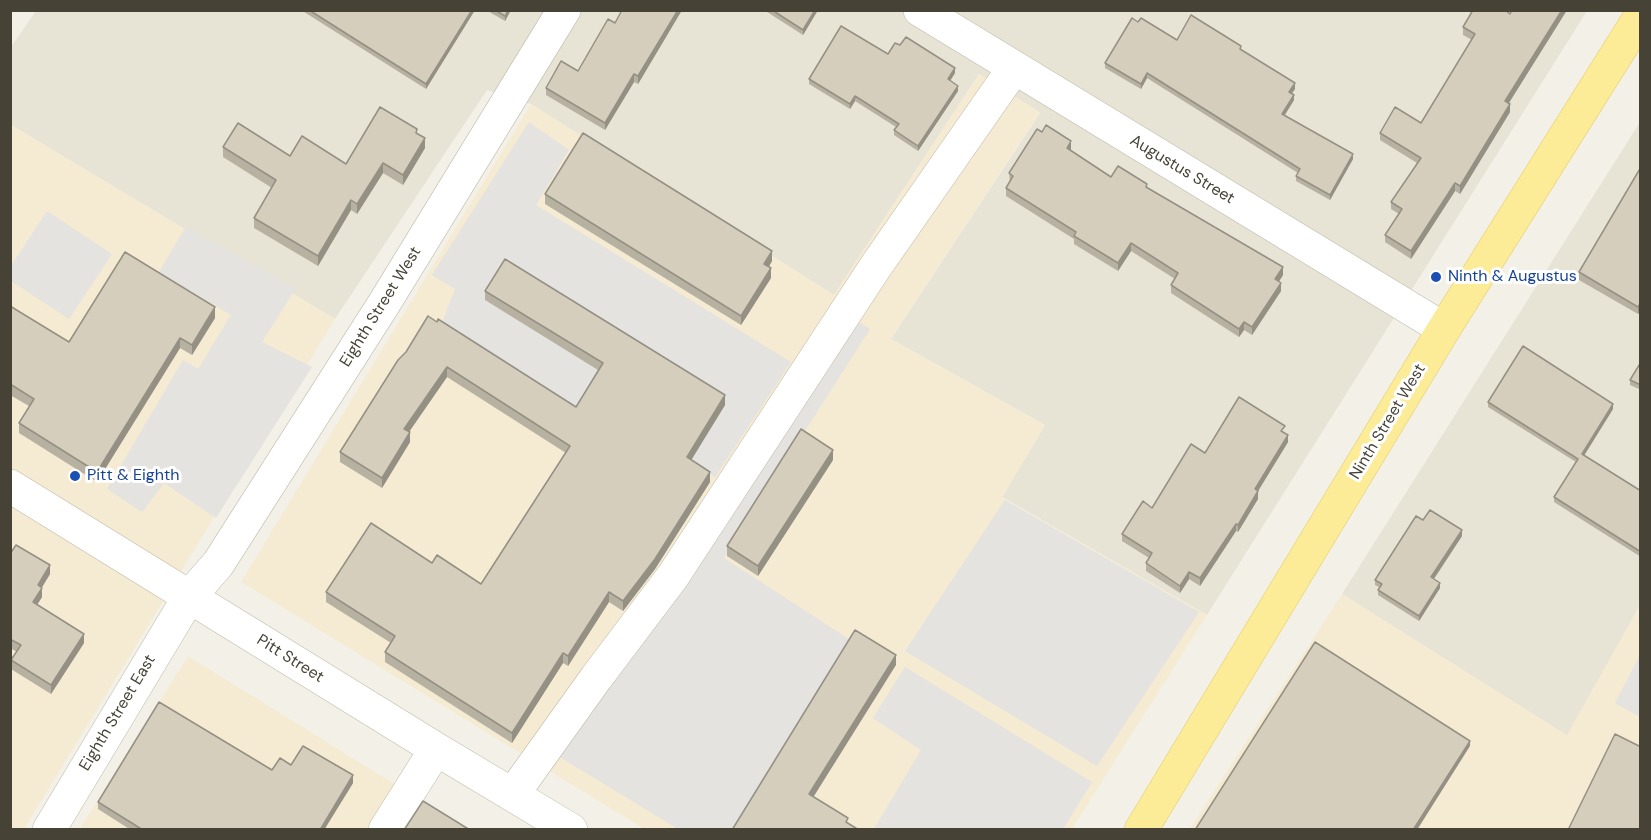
<!DOCTYPE html>
<html>
<head>
<meta charset="utf-8">
<style>
	body { margin:0 }
	#map { position:relative; width:1651px; height:840px; overflow:hidden; background:#f3f1e7; font-family:"DM Sans",sans-serif }
	canvas { display:block }
	.frame { position:absolute; inset:0; border:12px solid #464236; pointer-events:none }
</style>
</head>
<body>
<div id="map">
<canvas width="1651" height="840"></canvas>
<div class="frame"></div>
</div>
<script>
const ctx = document.querySelector('canvas').getContext('2d');
ctx.lineJoin = 'round';
function fillPath(path, color) { ctx.fillStyle = color; ctx.fill(path, 'evenodd'); }
const poly = rows => new Path2D(rows.map(r => 'M' + r).join(''));
function trace(path, color, width, dash) { ctx.strokeStyle = color; ctx.lineWidth = width; ctx.lineCap = dash ? 'butt' : 'round'; ctx.setLineDash(dash || []); ctx.stroke(path); }
function write(font, color, halo, rows, align = 'center') {
  ctx.font = font + ' "DM Sans",sans-serif'; ctx.lineWidth = 6; ctx.setLineDash([]); ctx.textBaseline = 'middle'; ctx.strokeStyle = halo; ctx.fillStyle = color; for (const [text, x, y, turn = 0] of rows) {
    ctx.save(); ctx.translate(x, y); ctx.rotate((+turn || 0) * Math.PI / 180); ctx.textAlign = isNaN(turn) ? turn : align; if (halo) ctx.strokeText(text, 0, 0); ctx.fillText(text, 0, 0); ctx.restore();
  }
}
fillPath(poly([
	[36,11,1587,11,1207,615,1002,497,1045,425,891,339,1040,113,979,74,834,295,531,104,487,90,335,319,11,125,11,47],
	[1640,122,1640,605,1567,736,1342,594]
]), '#e7e3d5');
fillPath(poly([
	[979,74,1040,112,891,339,1045,425,1002,498,1207,615,1072,829,646,830,241,582,531,104,834,295],
	[11,125,335,319,24,829,11,830],
	[1342,594,1567,735,1640,605,1640,829,1189,830],
	[188,656,467,829,79,830]
]), '#f5ead2');
fillPath(poly([
	[529,122,569,150,536,205,791,362,715,477,601,413,576,417,442,323,455,289,432,275],
	[47,211,112,254,69,319,11,281,11,266],
	[186,227,296,288,262,342,312,367,216,518,164,483,142,512,107,489,183,360,198,369,231,315,159,272],
	[834,306,870,329,724,558,852,641,737,829,678,829,540,745],
	[1005,500,1199,612,1097,766,905,651],
	[1640,655,1640,717,1615,703],
	[905,667,1092,782,1063,829,874,829,921,750,873,718]
]), '#e4e3df');
const minor = poly([
	[920,10,1444,329],
	[10,486,436,749,571,830],
	[513,794,596,678,673,576,876,266,1014,68],
	[49,830,189,597,218,564,385,302,564,10],
	[385,830,436,749]
]);
const major = poly([
	[1141,830,1444,329,1640,17]
]);
trace(minor, '#bebaa9', 34);
trace(major, '#e2cb66', 34);
trace(minor, '#fff', 33);
trace(major, '#fceb97', 33);
fillPath(poly([
	[301,10,475,10,426,89],
	[486,10,511,10,505,21],
	[622,10,682,10,638,84,634,82,605,130,546,95,546,88,578,71,615,23],
	[764,10,818,10,803,35],
	[1512,10,1567,10,1509,103,1510,112,1460,194,1455,191,1411,259,1385,242,1385,235,1399,214,1391,209,1391,202,1417,163,1380,140,1380,133,1421,123,1472,40,1463,35,1463,27,1510,14],
	[1138,22,1177,40,1241,50,1295,89,1292,93,1294,100,1285,115,1353,159,1330,200,1296,181,1296,176,1298,173,1147,78,1141,89,1105,68,1105,63],
	[955,73,950,81,958,91,918,151,894,135,894,130,896,127,855,101,850,109,809,84,809,79],
	[417,134,425,148,403,185,383,173,357,214,351,210,318,266,254,228,254,218,272,188,223,157,223,147,346,164],
	[1071,149,1071,150,1111,177,1147,187,1283,275,1279,281,1281,291,1252,335,1244,330,1239,337,1171,293,1171,285,1175,279,1131,251,1118,271,1074,244,1074,239,1006,196,1006,188,1010,182,1009,173],
	[1641,167,1641,310,1638,314,1579,280,1579,272],
	[545,194,772,261,769,267,771,278,741,325,545,204],
	[485,291,725,405,691,460,710,482,655,569,623,611,609,602,568,666,563,663,512,743,385,662,385,652,391,643,326,602,326,592,432,563,481,584,566,453,447,377,409,432,410,442,382,488,340,462,340,452,437,322,576,407,598,370,485,300],
	[10,306,69,342,215,318,192,355,180,348,97,482,19,433,19,423,29,406,10,395],
	[1641,362,1641,390,1630,385,1630,380],
	[1488,402,1613,409,1584,455,1641,491,1641,557,1554,502,1554,497,1576,462,1488,407],
	[1285,433,1288,442,1258,491,1258,499,1238,532,1236,531,1200,586,1189,579,1180,593,1146,571,1146,563,1149,558,1122,541,1122,534,1152,508,1205,453],
	[833,460,758,576,727,556,727,546],
	[1423,520,1462,536,1434,579,1440,588,1419,621,1378,595,1378,590,1379,587,1375,585,1375,580],
	[10,554,50,574,41,588,42,597,37,605,84,643,51,694,11,669,11,660,17,652,10,648],
	[291,765,353,783,324,830,131,830,98,809,98,802,272,770]
]), '#b7b1a2');
fillPath(poly([
	[472,10,475,10,426,89,426,84],
	[508,10,511,10,505,21,505,16],
	[678,10,682,10,638,84,638,76],
	[815,10,818,10,803,35,803,30],
	[1562,10,1567,10,1505,109,1505,101],
	[955,68,955,73,948,84,948,79],
	[1147,73,1147,78,1141,89,1141,84],
	[634,74,634,82,605,130,605,123],
	[1295,83,1295,89,1289,97,1289,92],
	[958,86,958,91,918,151,918,146],
	[1294,95,1294,100,1282,119,1282,114],
	[855,96,855,101,850,109,850,104],
	[1510,104,1510,112,1460,194,1460,186],
	[425,138,425,148,403,185,403,175],
	[1071,141,1071,149,1067,156,1067,148],
	[1353,154,1353,159,1330,200,1330,195],
	[383,163,383,173,357,214,357,204],
	[1455,183,1455,191,1411,259,1411,251],
	[351,200,351,210,318,266,318,256],
	[1131,243,1131,251,1118,271,1118,263],
	[772,251,772,261,764,274,764,264],
	[1283,267,1283,275,1275,288,1275,279],
	[771,268,771,278,741,325,741,316],
	[1281,283,1281,291,1252,335,1252,327],
	[1641,302,1641,310,1638,314,1638,307],
	[215,307,215,318,192,355,192,345],
	[1244,322,1244,330,1239,337,1239,329],
	[180,338,180,348,97,482,97,472],
	[447,367,447,377,404,439,404,429],
	[725,395,725,405,687,467,687,457],
	[1613,404,1613,409,1582,459,1582,454],
	[410,432,410,442,382,488,382,478],
	[1288,435,1288,442,1255,496,1255,489],
	[833,450,833,460,758,576,758,566],
	[710,472,710,482,655,569,623,611,623,601],
	[1258,491,1258,499,1238,532,1238,525],
	[1236,524,1236,531,1200,586,1200,578],
	[1462,530,1462,536,1431,583,1431,577],
	[50,565,50,574,38,594,38,585],
	[1189,572,1189,579,1180,593,1180,586],
	[1440,583,1440,588,1419,621,1419,616],
	[42,588,42,597,33,611,33,602],
	[609,592,609,602,568,666,568,656],
	[84,634,84,643,51,694,51,685],
	[563,653,563,663,512,743,512,733],
	[896,655,896,665,809,804,809,794],
	[1470,741,1470,746,1417,830,1413,830],
	[353,775,353,783,324,830,320,830]
]), '#959084');
const building = poly([
	[309,10,472,10,426,84,309,10],
	[495,10,508,10,505,16,495,10],
	[622,10,678,10,638,76,634,74,605,123,546,88,561,61,578,71,608,19,615,23,622,10],
	[772,10,815,10,803,30,772,10],
	[1473,10,1505,10,1510,14,1512,10,1562,10,1505,101,1510,104,1460,186,1455,183,1411,251,1385,235,1402,209,1391,202,1421,158,1380,133,1395,107,1421,123,1475,34,1463,27,1473,10],
	[1191,15,1241,46,1240,49,1295,83,1289,92,1294,95,1282,114,1353,154,1330,195,1296,176,1300,169,1147,73,1141,84,1105,63,1132,18,1138,22,1141,18,1177,40,1191,15],
	[841,26,888,54,895,43,900,45,906,37,955,68,948,79,958,86,918,146,894,130,899,124,855,96,850,104,809,79,841,26],
	[380,107,417,129,416,133,425,138,403,175,383,163,357,204,351,200,318,256,254,218,276,180,223,147,238,123,290,156,302,136,346,164,380,107],
	[1046,125,1071,141,1067,148,1111,177,1118,166,1147,184,1146,187,1283,267,1275,279,1281,283,1252,327,1244,322,1239,329,1171,285,1178,273,1131,243,1118,263,1074,236,1076,232,1006,188,1013,176,1009,173,1037,129,1042,132,1046,125],
	[583,133,772,251,764,264,771,268,741,316,545,194,583,133],
	[1641,167,1641,302,1638,307,1579,272,1641,167],
	[125,252,215,307,192,345,180,338,97,472,19,423,34,399,10,384,10,306,69,342,125,252],
	[505,259,725,395,687,457,710,472,655,559,623,601,609,592,568,656,563,653,512,733,385,652,395,636,326,592,371,523,432,563,437,555,481,584,570,446,447,367,404,429,410,432,382,478,340,452,398,360,406,352,428,316,437,322,438,319,576,407,603,363,485,291,505,259],
	[1523,346,1613,404,1582,454,1641,491,1641,552,1554,497,1578,459,1488,402,1523,346],
	[1641,362,1641,385,1630,380,1641,362],
	[1239,397,1285,426,1281,431,1288,435,1255,489,1258,491,1238,525,1236,524,1200,578,1189,572,1180,586,1146,563,1152,553,1122,534,1143,501,1152,508,1191,444,1205,453,1239,397],
	[801,429,833,450,758,566,727,546,801,429],
	[1430,510,1462,530,1431,577,1440,583,1419,616,1378,590,1382,584,1375,580,1416,516,1423,520,1430,510],
	[16,545,50,565,38,585,42,588,33,602,84,634,51,685,11,660,21,645,10,639,10,554,16,545],
	[855,630,896,655,809,794,848,818,846,822,859,830,732,830,855,630],
	[1315,642,1470,741,1413,830,1195,830,1315,642],
	[159,702,272,770,280,758,291,765,303,746,353,775,320,830,143,830,98,802,159,702],
	[1615,734,1641,747,1641,830,1568,830,1615,734],
	[423,801,470,830,404,830,423,801]
]);
fillPath(building, '#d5cebc');
trace(building, '#959084', 1.5);
for (const [x, y, r, color] of [
	[1436,277,6,"#1a4fb4"],
	[75,476,6,"#1a4fb4"]
]) { const dot = new Path2D(); dot.arc(x, y, r, 0, 2 * Math.PI); ctx.fillStyle = color; ctx.fill(dot); trace(dot, '#fff', 2); }
write('16px', '#464236', '#fff', [
	["Augustus Street",1182,170,31],
	["Eighth Street West",381,307,-58],
	["Ninth Street West",1388,422,-59],
	["Pitt Street",290,659,32],
	["Eighth Street East",118,713,-59]
]);
write('16px', '#164399', '#fff', [
	["Ninth & Augustus",1448,277],
	["Pitt & Eighth",87,476]
], 'left');
</script>
</body>
</html>
